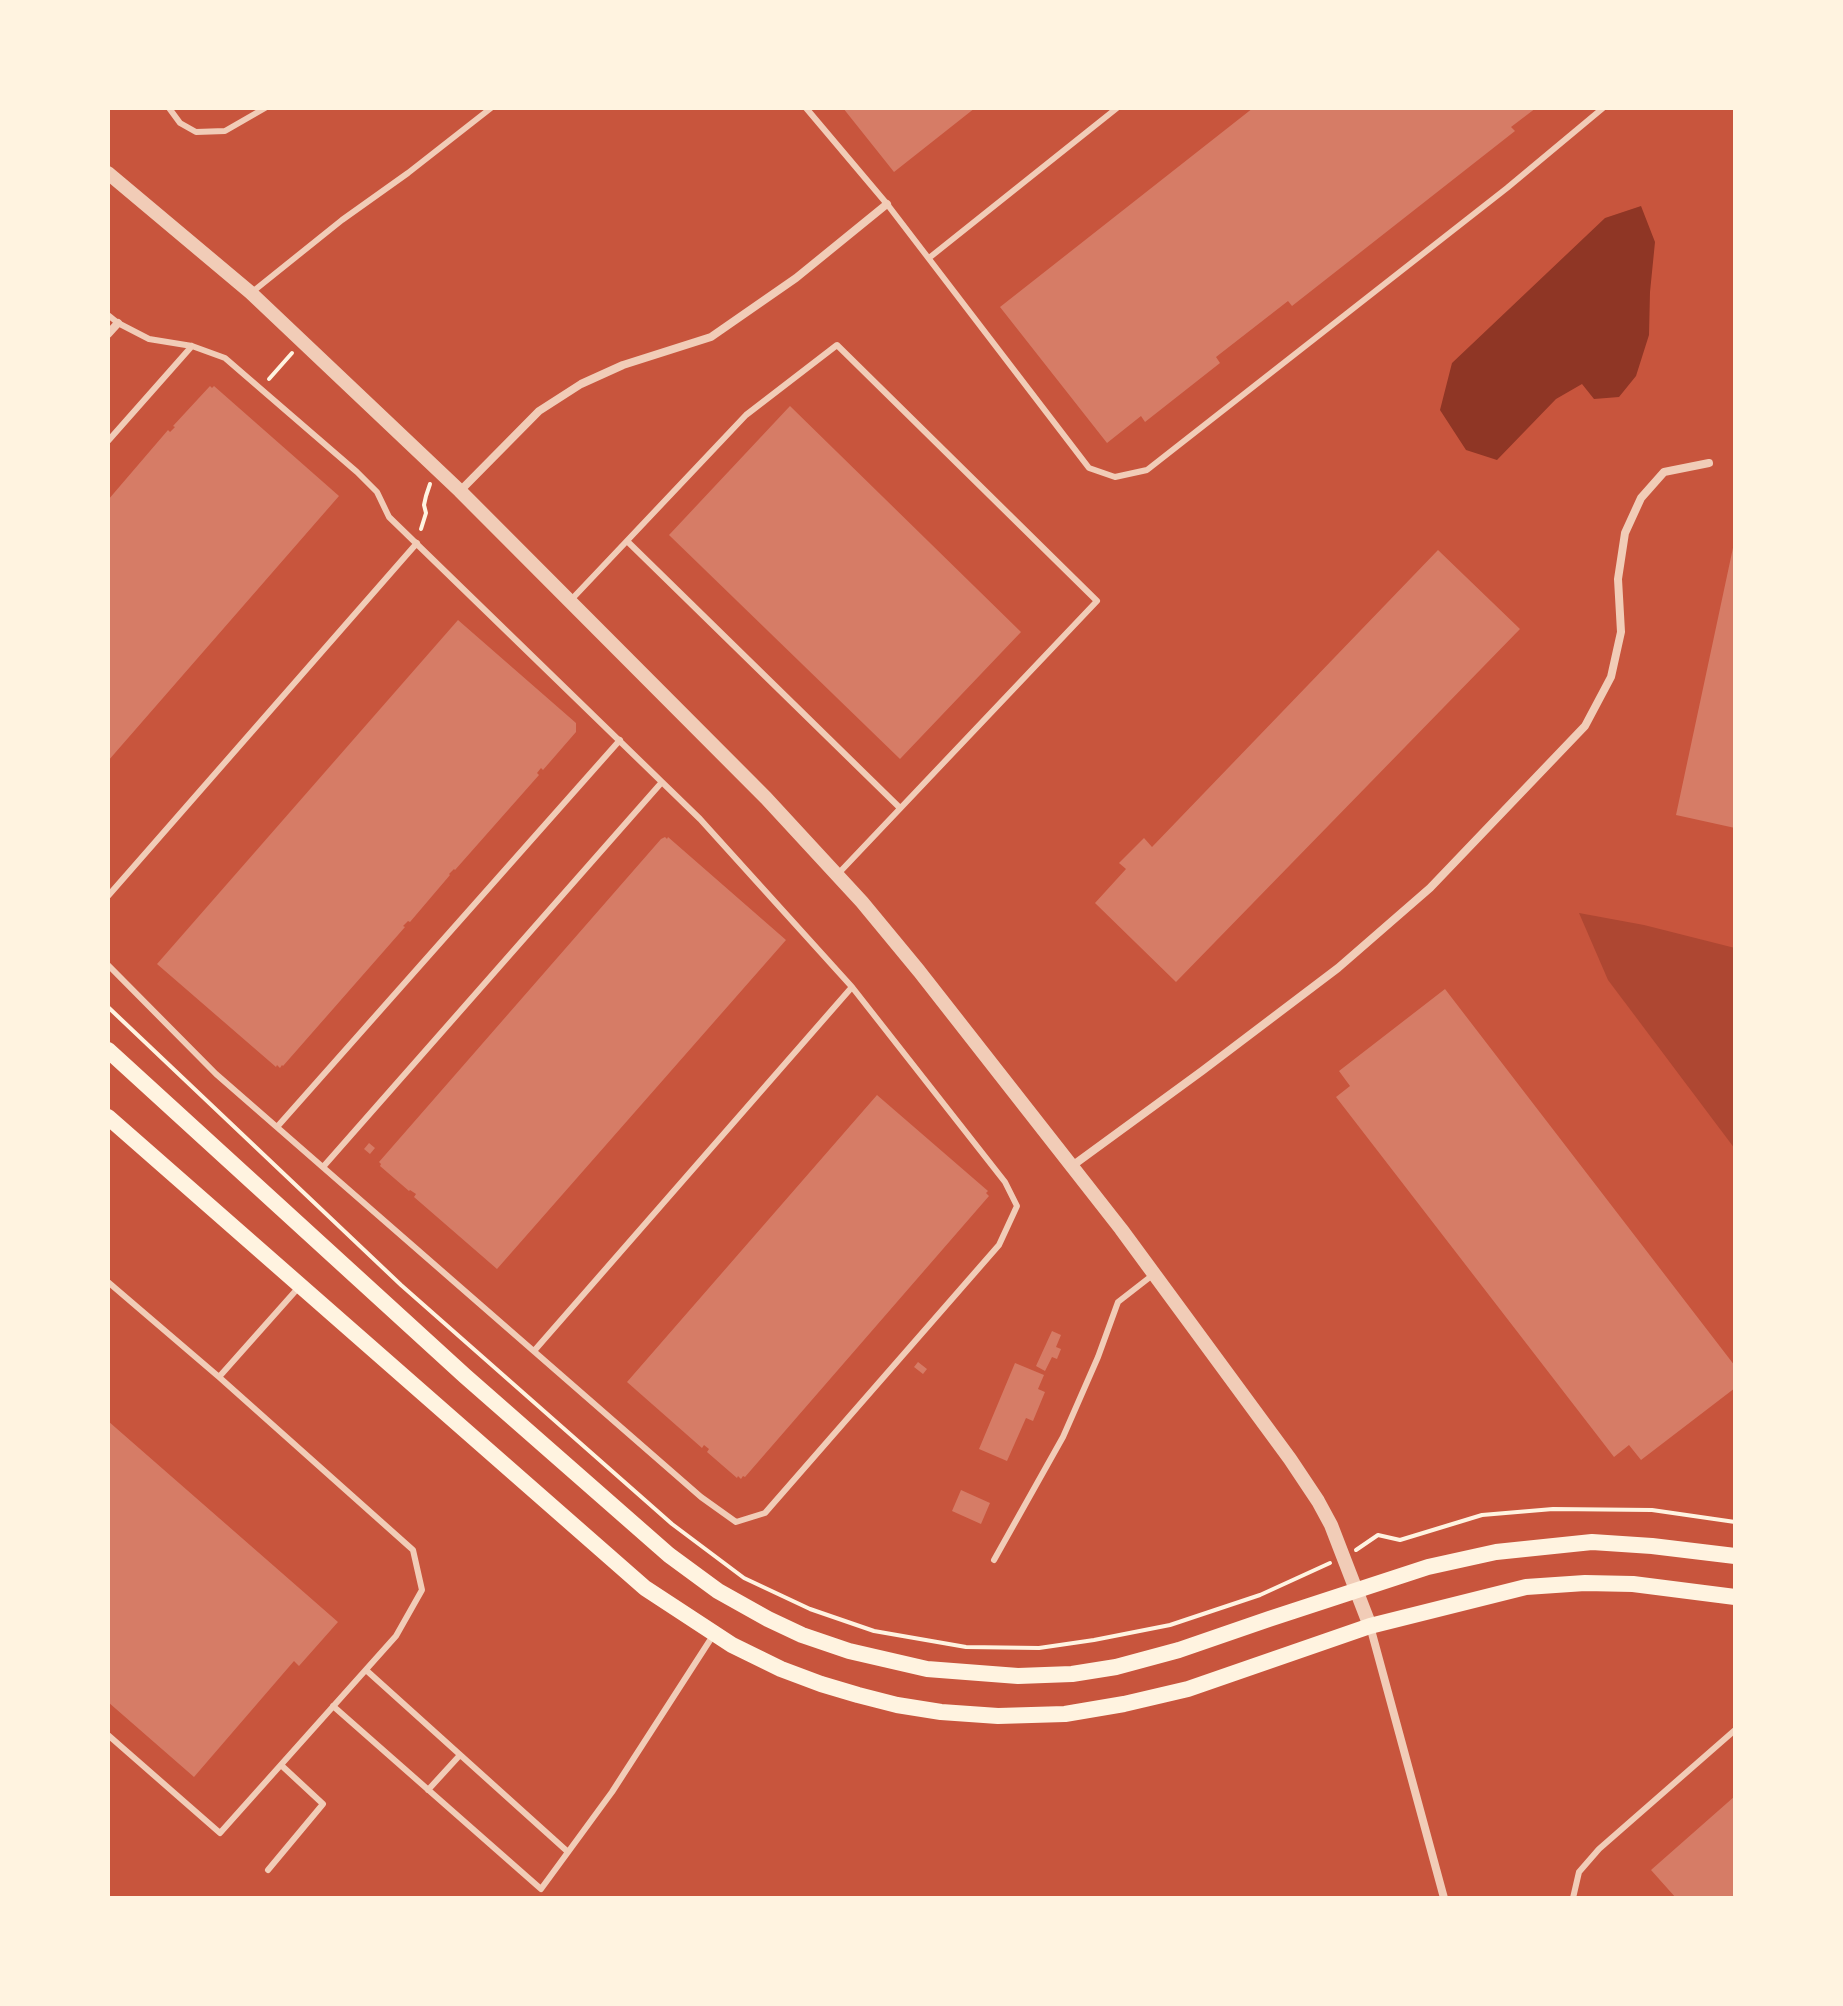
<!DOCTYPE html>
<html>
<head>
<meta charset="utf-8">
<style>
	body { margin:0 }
	#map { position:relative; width:1843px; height:2006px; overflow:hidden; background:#c8553d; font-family:"Varela Round",sans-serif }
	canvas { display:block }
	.frame { position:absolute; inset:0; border:110px solid #fff3e0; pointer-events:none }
</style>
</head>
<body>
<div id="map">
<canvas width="1843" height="2006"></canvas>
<div class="frame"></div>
</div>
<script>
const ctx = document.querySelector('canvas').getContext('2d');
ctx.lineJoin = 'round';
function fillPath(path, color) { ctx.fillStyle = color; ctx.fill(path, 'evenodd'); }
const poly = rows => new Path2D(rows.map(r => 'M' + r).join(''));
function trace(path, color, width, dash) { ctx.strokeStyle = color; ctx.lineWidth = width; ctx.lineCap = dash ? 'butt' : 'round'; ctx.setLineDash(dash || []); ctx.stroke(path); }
fillPath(poly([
	[1579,913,1644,925,1735,948,1735,1149,1608,980]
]), '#ae4732');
fillPath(poly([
	[1641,206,1655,242,1650,292,1649,335,1636,376,1619,397,1594,399,1582,384,1556,399,1497,460,1466,450,1440,410,1452,363,1605,218]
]), '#8f3625');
fillPath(poly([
	[843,108,975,108,894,172],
	[1253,108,1536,108,1511,127,1515,131,1292,306,1288,301,1216,357,1220,363,1145,422,1141,416,1107,443,1000,307],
	[210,386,212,388,214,386,339,496,108,761,108,500,168,430,170,432,175,427,173,426],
	[790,406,1021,632,900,759,669,535],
	[1734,543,1735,543,1735,828,1676,815],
	[1438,550,1520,629,1176,982,1095,903,1126,869,1119,863,1144,838,1152,847],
	[458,620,576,723,576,732,543,770,541,768,537,773,539,775,455,870,454,869,449,874,450,875,410,922,408,921,403,926,405,927,283,1066,282,1065,280,1068,277,1065,276,1067,157,964],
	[665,837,667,839,668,837,786,940,497,1269,414,1197,416,1194,410,1190,409,1191,380,1166,381,1164,379,1162,661,839],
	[1445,989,1735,1366,1735,1388,1641,1460,1629,1445,1614,1457,1336,1097,1350,1086,1339,1071],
	[877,1095,988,1191,986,1193,989,1196,745,1477,743,1476,741,1479,738,1476,737,1478,707,1452,709,1449,704,1445,702,1448,627,1382],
	[369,1143,375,1148,370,1154,364,1149],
	[1052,1331,1061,1335,1056,1347,1061,1349,1057,1359,1052,1357,1045,1371,1036,1366],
	[918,1362,927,1369,923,1374,914,1367],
	[1015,1363,1044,1375,1038,1389,1045,1392,1033,1421,1026,1418,1007,1461,979,1449],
	[108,1421,338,1622,299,1666,294,1661,194,1777,108,1702],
	[961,1490,990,1503,981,1524,952,1511],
	[1735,1796,1735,1898,1676,1898,1651,1870]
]), '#d67c66');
trace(poly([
	[269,379,292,353],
	[421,529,426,513,424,505,426,496,430,484],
	[108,1007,401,1285,672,1524,744,1578,810,1609,874,1631,966,1647,1039,1648,1094,1640,1170,1625,1260,1595,1330,1563],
	[1356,1550,1378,1535,1400,1540,1482,1515,1553,1509,1652,1510,1735,1522]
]), '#fff3e0', 4);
trace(poly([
	[169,108,180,123,196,132,225,131,265,108],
	[806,108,887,204,1089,468,1115,477,1147,470,1507,188,1603,108],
	[929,258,1117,108],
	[251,293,342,220,408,173,491,108],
	[108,315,118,323,149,339,192,346,225,358,357,472,377,492,389,517,700,819,852,987,1005,1182,1017,1206,999,1245,765,1513,736,1522,701,1497,216,1074,108,965],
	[108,441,192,346],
	[627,541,900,808],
	[571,600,746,415,837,345,1097,601,837,875],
	[108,896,417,543],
	[277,1127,620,740],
	[323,1167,662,782],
	[108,1282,219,1377,413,1550,422,1590,396,1636,220,1833,108,1735],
	[534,1351,852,987],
	[219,1377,299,1287],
	[994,1560,1063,1437,1098,1357,1118,1302,1154,1274],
	[366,1670,568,1852],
	[333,1706,541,1889,612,1792,714,1634],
	[428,1790,460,1755],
	[268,1870,323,1804,281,1765],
	[1573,1898,1579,1872,1599,1849,1735,1730]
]), '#f1ccb7', 6);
trace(poly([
	[108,334,118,323],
	[460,491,539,411,581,384,623,365,711,337,796,278,887,204],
	[1072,1166,1202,1071,1338,968,1430,888,1585,726,1611,677,1621,632,1618,579,1625,533,1641,498,1664,472,1709,463],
	[1370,1626,1444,1898]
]), '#f1ccb7', 8);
trace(poly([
	[108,173,251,293,460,491,766,798,862,902,919,971,1121,1229,1290,1459,1318,1501,1331,1525,1370,1626]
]), '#f1ccb7', 14);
trace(poly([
	[108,1050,465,1376,669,1555,718,1591,768,1619,802,1635,849,1651,927,1669,1018,1676,1072,1674,1116,1667,1179,1650,1269,1619,1428,1567,1496,1552,1592,1542,1652,1546,1735,1556],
	[108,1117,645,1588,732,1645,781,1669,821,1684,858,1695,897,1705,941,1712,998,1716,1065,1714,1124,1704,1188,1689,1370,1626,1526,1587,1585,1583,1633,1584,1735,1597]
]), '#fff3e0', 16);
</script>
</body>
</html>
